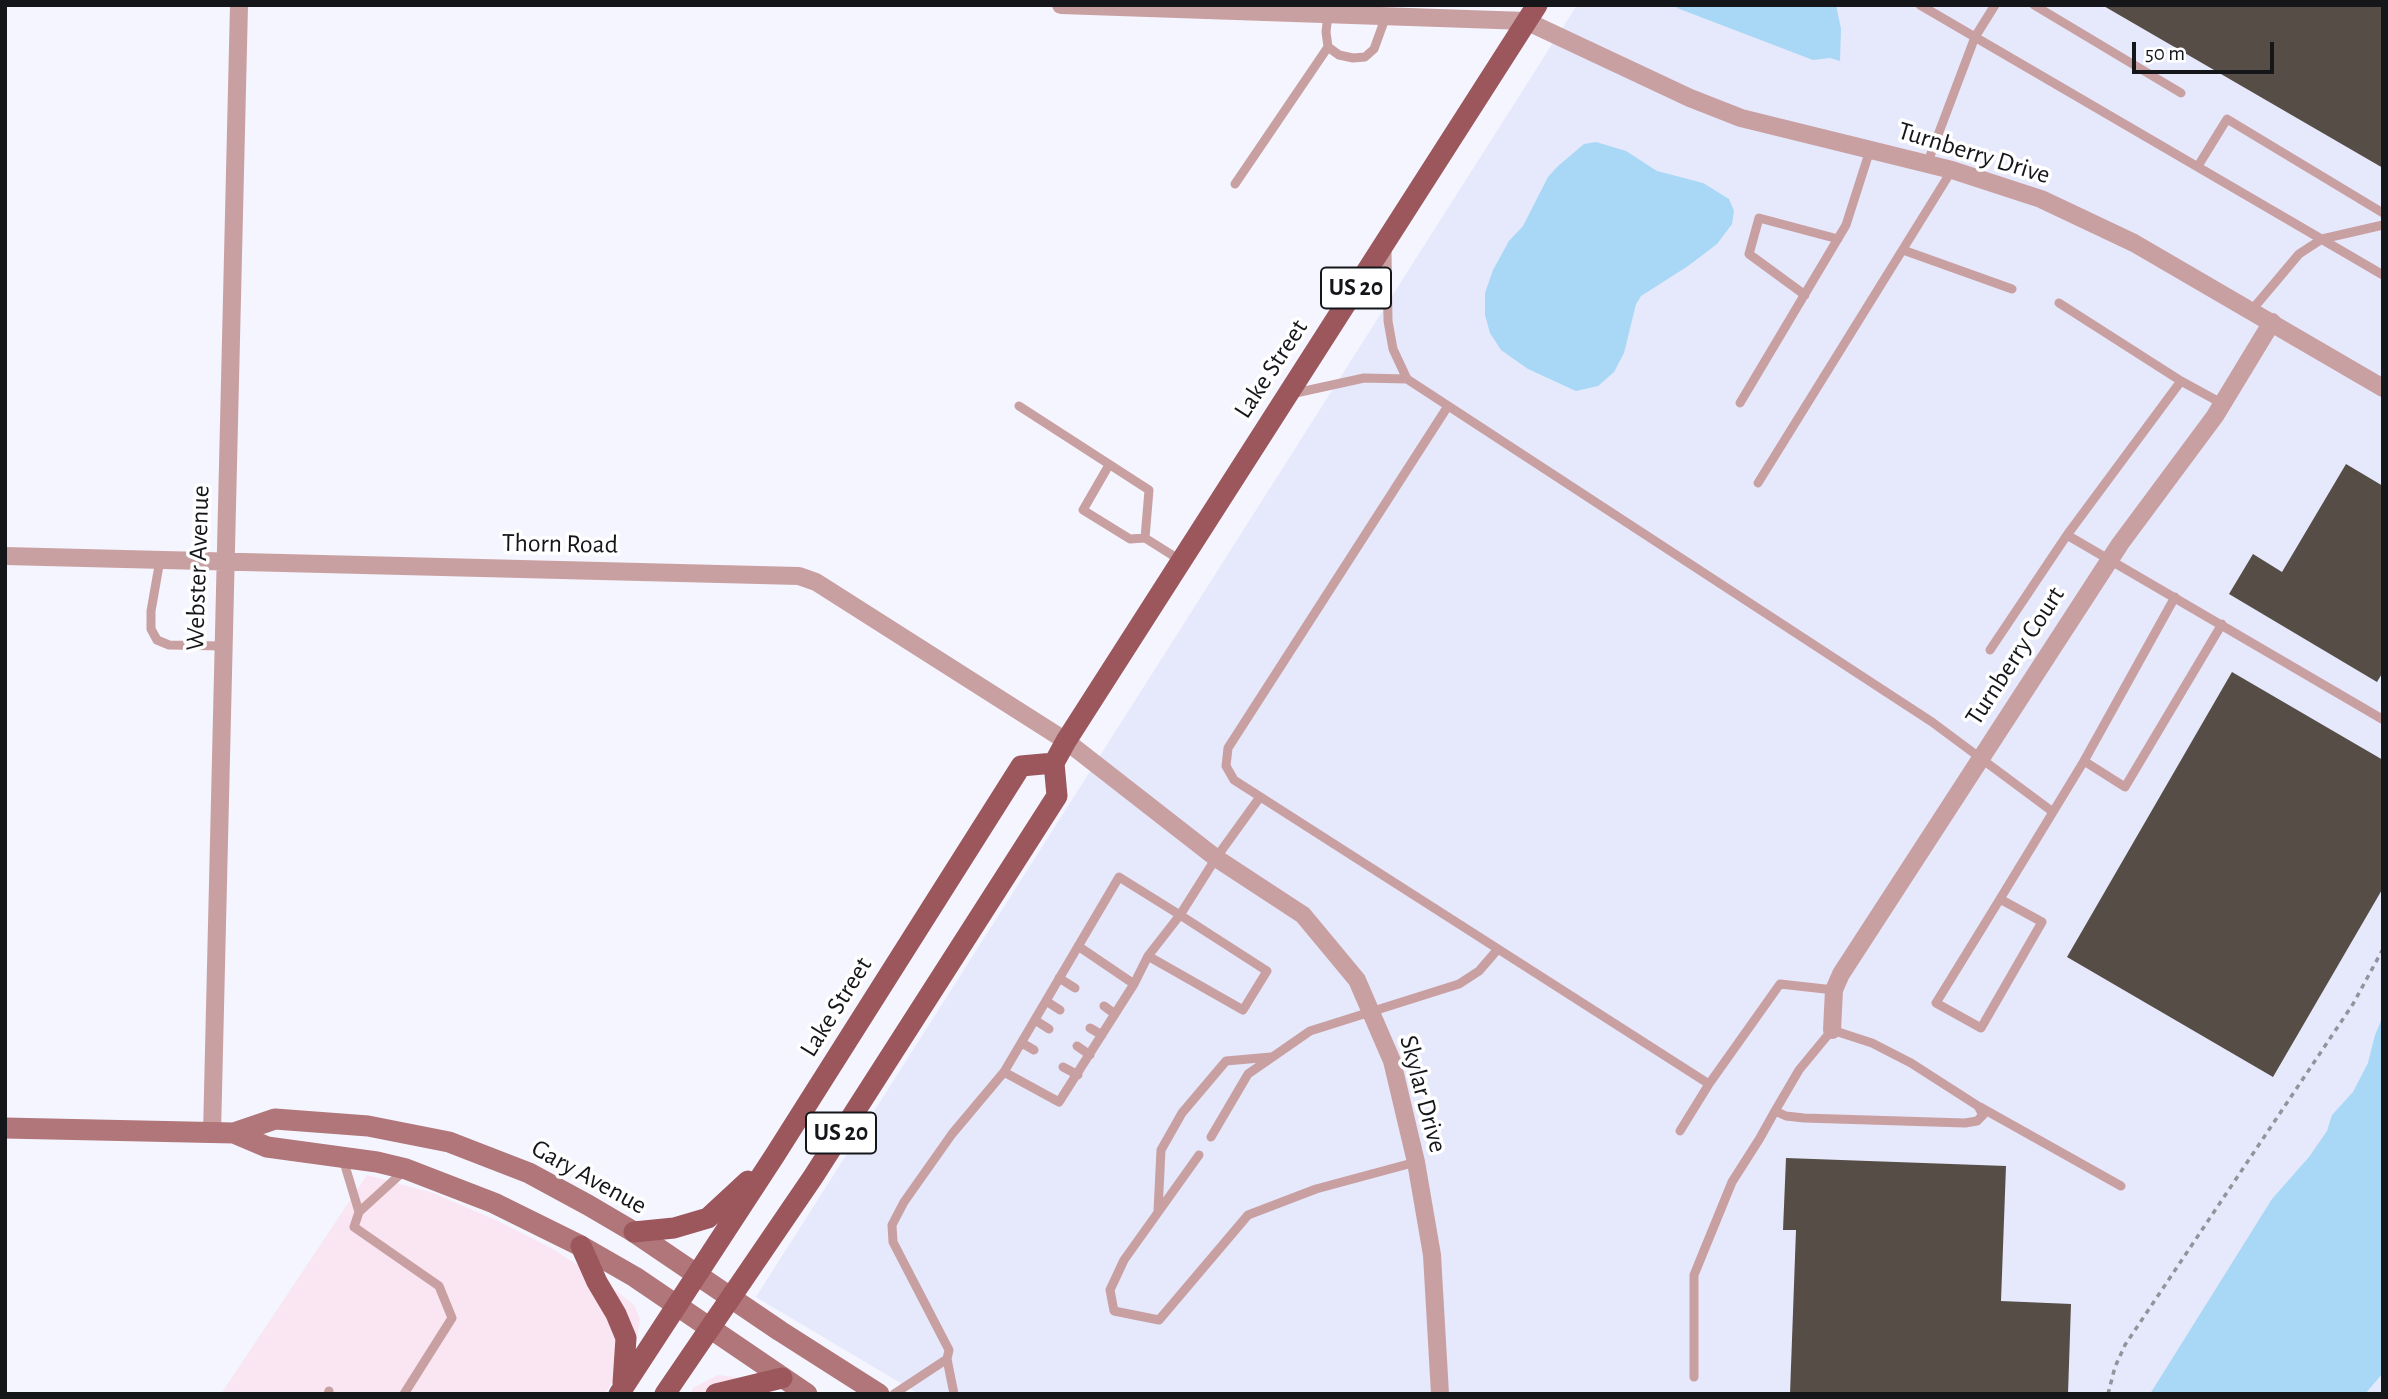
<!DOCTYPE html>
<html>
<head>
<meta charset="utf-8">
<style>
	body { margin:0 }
	#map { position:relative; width:2388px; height:1399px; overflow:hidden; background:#f4f5ff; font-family:"Alegreya Sans",sans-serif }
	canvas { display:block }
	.frame { position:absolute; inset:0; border:7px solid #15161a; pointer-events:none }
	.scale { position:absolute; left:2132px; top:42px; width:142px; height:32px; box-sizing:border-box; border:4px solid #15161a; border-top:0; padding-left:9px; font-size:21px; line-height:24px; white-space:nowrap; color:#15161a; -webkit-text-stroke:5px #fff; paint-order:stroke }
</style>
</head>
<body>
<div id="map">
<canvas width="2388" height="1399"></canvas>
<div class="frame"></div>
<div class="scale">50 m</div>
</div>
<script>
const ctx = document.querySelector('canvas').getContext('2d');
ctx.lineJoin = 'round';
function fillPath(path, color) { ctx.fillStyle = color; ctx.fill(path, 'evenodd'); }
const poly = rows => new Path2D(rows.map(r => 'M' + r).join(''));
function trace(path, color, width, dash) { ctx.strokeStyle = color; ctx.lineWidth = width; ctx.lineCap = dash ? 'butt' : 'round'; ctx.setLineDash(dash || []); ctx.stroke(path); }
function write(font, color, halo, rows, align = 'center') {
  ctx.font = font + ' "Alegreya Sans",sans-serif'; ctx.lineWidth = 7; ctx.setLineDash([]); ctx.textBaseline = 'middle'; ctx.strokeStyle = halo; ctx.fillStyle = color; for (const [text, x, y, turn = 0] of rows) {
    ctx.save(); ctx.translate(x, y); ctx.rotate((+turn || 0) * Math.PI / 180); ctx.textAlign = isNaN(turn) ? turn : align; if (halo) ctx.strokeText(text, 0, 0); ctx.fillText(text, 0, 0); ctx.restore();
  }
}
fillPath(poly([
	[367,1175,433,1193,498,1221,551,1248,606,1283,634,1305,640,1319,637,1339,605,1394,221,1394],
	[718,1375,742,1378,777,1394,690,1394,693,1388]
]), '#fae5f3');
fillPath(poly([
	[1577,5,2383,5,2383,1394,919,1394,756,1297]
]), '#e6e8fc');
fillPath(poly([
	[1675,5,1836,5,1841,29,1840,61,1830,58,1813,60,1677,8],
	[1596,142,1626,151,1657,171,1703,183,1729,199,1734,211,1732,224,1717,244,1688,266,1641,296,1636,304,1624,353,1614,372,1598,386,1576,391,1528,369,1501,350,1490,333,1485,315,1485,293,1493,270,1509,241,1523,226,1548,177,1558,166,1584,144],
	[2383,1016,2383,1373,2365,1394,2150,1394,2272,1199,2309,1157,2327,1131,2332,1115,2353,1092,2368,1063,2375,1035]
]), '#a8d8f5');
fillPath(poly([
	[2102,5,2383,5,2383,168],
	[2346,464,2383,486,2383,672,2377,682,2229,594,2253,554,2282,572],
	[2232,672,2383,760,2383,888,2273,1077,2067,957],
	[1786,1158,2006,1166,2001,1301,2071,1304,2068,1394,1790,1394,1796,1230,1783,1230]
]), '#564d46');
trace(poly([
	[2108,1394,2115,1367,2125,1345,2353,1004,2383,949]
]), '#93949b', 3.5, [5, 5]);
trace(poly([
	[1920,5,2383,275],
	[2034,5,2181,93],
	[1328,14,1326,32,1328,47,1339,55,1353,58,1365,57,1374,49,1386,16],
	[1927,164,1975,37,1995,5],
	[2198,166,2227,119,2383,213],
	[1235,184,1328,47],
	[1387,249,1388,321,1393,349,1407,379,1932,722,2053,812],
	[1903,250,2012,289],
	[1805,295,1749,254,1759,218,1838,239],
	[2059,303,2181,381],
	[2251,311,2299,254,2322,239,2383,225],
	[1291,394,1364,378,1407,379],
	[1740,403,1846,225,1870,150],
	[2223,404,2181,381,2067,535,2382,719],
	[1019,406,1149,490,1145,538,1180,560],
	[1448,406,1228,748,1226,766,1234,780,1709,1084,1780,984,1834,990],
	[1109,465,1083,510,1130,539,1145,538],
	[1758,483,1952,170],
	[160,560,151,611,151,629,157,640,169,645,222,646],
	[2175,597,2084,761,2125,787,2222,624],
	[1990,650,2067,535],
	[2000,899,2042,922,1981,1028,1936,1003,2000,899,2053,812,2084,761],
	[1078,946,1134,984],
	[1059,978,1075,988],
	[1046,1001,1060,1010],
	[1104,1006,1115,1014],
	[1035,1020,1049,1029],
	[1090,1028,1102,1035],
	[1022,1043,1034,1050],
	[1077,1046,1090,1055],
	[1063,1067,1078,1075],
	[1004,1072,1059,1102,1134,984,1148,956,1243,1010,1267,971,1180,915,1148,956],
	[1980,1107,2121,1186],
	[1680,1131,1709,1084],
	[1211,1137,1248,1074,1310,1031,1459,984,1479,971,1498,949],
	[1199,1155,1124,1260,1110,1290,1114,1311,1159,1320,1248,1215,1316,1189,1416,1162],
	[343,1159,359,1212],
	[1158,1211,1161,1150,1182,1113,1226,1061,1271,1057],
	[1694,1377,1694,1275,1732,1182,1760,1138,1775,1111,1799,1070,1832,1030,1872,1043,1911,1063,1978,1106,1983,1115,1977,1121,1965,1123,1804,1118,1786,1116,1775,1111],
	[328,1394,329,1391],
	[404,1394,452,1318,439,1286,354,1227,359,1212,405,1170],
	[894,1394,947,1359],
	[954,1394,947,1359,949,1350,893,1242,892,1225,904,1202,952,1134,1004,1072,1119,877,1180,915,1216,858,1260,797]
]), '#c9a0a2', 9);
trace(poly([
	[1061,5,1526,21,1690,98,1741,118,1952,170,2041,199,2134,243,2383,388],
	[5,556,799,576,816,582,1066,741,1216,858,1303,915,1357,980,1392,1061,1416,1162,1432,1255,1440,1394],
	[1832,1030,1834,990,1841,974,2120,544,2215,416,2272,322],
	[212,1133,239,5]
]), '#c9a0a2', 18);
trace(poly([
	[5,1128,234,1133,275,1119,368,1126,449,1142,529,1173,588,1205,634,1232,780,1331,879,1394],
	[234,1133,267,1147,377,1162,406,1169,494,1203,581,1246,635,1277,807,1394]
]), '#b07679', 21);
trace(poly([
	[634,1232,674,1228,708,1218,748,1181],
	[581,1246,597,1282,616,1314,626,1338,623,1383],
	[619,1394,775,1155,1021,766,1054,763],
	[665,1394,813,1177,1057,796,1054,763,1066,741,1537,5],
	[716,1394,782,1378]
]), '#9c575d', 21);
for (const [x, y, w] of [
	[1356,288,70],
	[841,1133,70]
]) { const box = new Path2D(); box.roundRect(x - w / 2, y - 20.5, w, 41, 5); ctx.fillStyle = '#fff'; ctx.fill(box); trace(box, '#15161a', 2); }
write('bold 24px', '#15161a', null, [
	["US 20",1356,288],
	["US 20",841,1133]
]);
write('26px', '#15161a', '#fff', [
	["Turnberry Drive",1974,153,17],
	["Lake Street",1271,369,-57],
	["Thorn Road",560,544,1],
	["Webster Avenue",198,568,-88],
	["Turnberry Court",2015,656,-57],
	["Lake Street",836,1007,-58],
	["Skylar Drive",1423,1094,75],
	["Gary Avenue",589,1177,29]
]);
</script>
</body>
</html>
